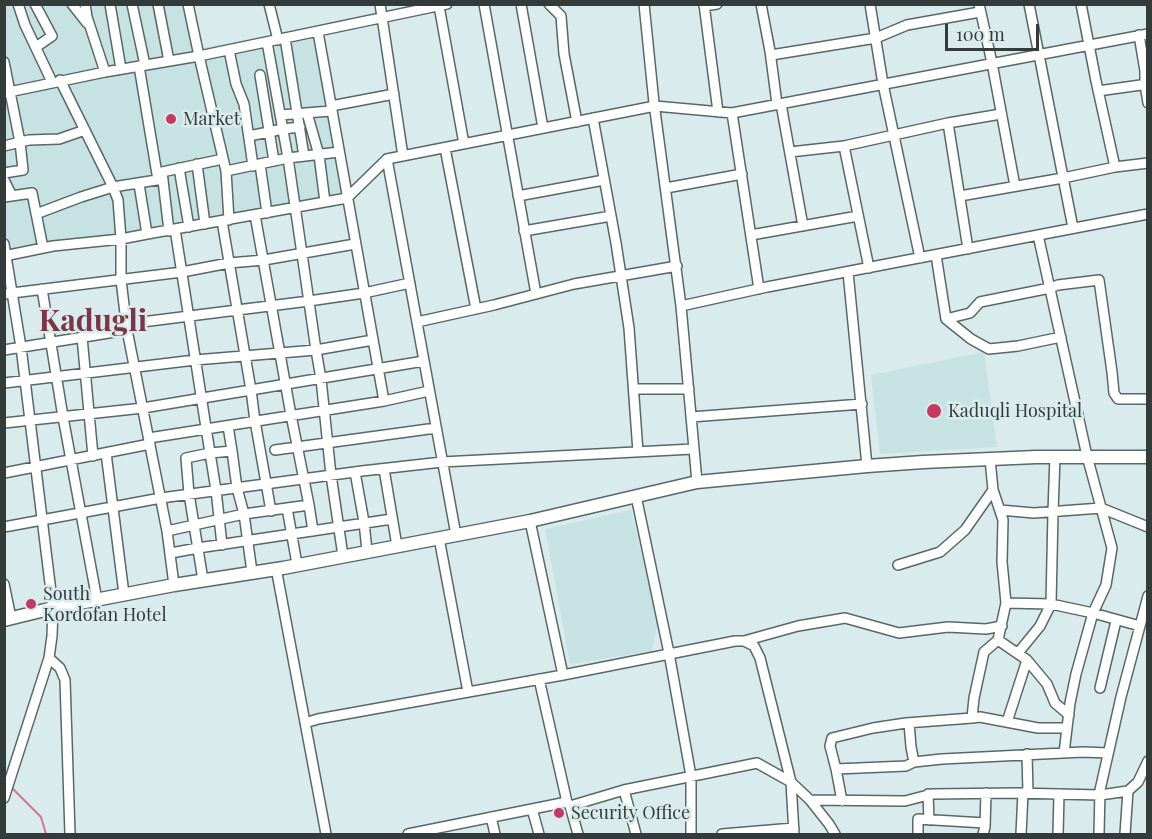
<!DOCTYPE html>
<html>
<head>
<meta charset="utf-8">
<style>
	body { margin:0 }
	#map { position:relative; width:1152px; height:839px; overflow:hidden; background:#d9ebec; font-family:"Playfair Display",serif }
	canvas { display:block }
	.frame { position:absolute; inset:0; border:6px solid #343b3b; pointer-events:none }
	.scale { position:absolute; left:945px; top:24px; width:94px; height:27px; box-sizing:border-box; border:3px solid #343b3b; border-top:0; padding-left:8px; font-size:18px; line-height:21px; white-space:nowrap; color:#343b3b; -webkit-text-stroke:4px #d9ebec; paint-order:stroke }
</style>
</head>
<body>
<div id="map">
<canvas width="1152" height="839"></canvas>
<div class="frame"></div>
<div class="scale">100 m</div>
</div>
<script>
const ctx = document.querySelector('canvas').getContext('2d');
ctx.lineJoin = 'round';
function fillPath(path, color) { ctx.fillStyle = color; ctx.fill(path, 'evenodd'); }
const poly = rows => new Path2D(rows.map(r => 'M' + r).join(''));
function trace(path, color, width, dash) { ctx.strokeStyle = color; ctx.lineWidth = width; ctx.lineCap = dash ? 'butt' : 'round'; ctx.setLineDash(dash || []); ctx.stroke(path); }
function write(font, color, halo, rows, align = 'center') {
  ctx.font = font + ' "Playfair Display",serif'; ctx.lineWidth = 5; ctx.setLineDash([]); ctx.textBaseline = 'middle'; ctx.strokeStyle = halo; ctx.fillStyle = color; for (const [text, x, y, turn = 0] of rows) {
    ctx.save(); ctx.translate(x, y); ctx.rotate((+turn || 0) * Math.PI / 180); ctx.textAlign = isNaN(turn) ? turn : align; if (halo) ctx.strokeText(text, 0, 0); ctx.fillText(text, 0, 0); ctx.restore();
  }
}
fillPath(poly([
	[5,5,193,5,203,48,281,33,321,28,350,191,283,206,199,222,114,235,61,241,5,252],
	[984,352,997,447,880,454,871,375],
	[631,510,658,621,652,651,570,664,545,529]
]), '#c6e2e3');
trace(poly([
	[11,787,41,817,46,834]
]), '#d97489', 2);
const minor = poly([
	[18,4,25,25,52,82],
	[35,4,52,36,36,47],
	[72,4,87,23],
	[85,4,87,17,105,72],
	[110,4,121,69],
	[132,4,145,65],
	[158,4,169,61],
	[188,4,199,56,226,171,229,220],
	[269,4,278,40],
	[380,4,403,156],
	[484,4,536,294],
	[521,4,543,128],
	[549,4,561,16,564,54,577,122],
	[644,4,654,103,681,306,697,482],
	[704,4,718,112],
	[761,4,770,51,777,104],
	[870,4,883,84,920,258],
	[979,4,992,63,1015,186],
	[1029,4,1073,228],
	[1081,4,1096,81,1115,167],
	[439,6,464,144],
	[704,6,717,4],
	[318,32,384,401],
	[1139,35,1145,71,1145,84,1148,103],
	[285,38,304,156],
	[267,42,288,158,316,350,321,379,331,475,343,556],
	[229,50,236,84,244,104,253,166],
	[771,55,876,38,907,25,980,12],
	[4,62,20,142,23,170,4,173],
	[139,66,158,180],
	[260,75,274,161],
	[60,80,113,187,118,200,121,239,121,280,127,330,167,531,174,585],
	[1098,91,1148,84],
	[4,93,105,72,199,56,447,4],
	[781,104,803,226],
	[331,106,394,94],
	[307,113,319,155,325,202],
	[732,113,759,289],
	[280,115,331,111],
	[593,118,616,243,629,328,638,452],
	[948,123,968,249],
	[249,136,283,129,300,127],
	[4,146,29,140,59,139,85,130],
	[844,146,869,268],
	[445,148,476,309],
	[790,152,844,146,948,123,1001,114],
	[387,159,456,535],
	[197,164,205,224],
	[260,164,267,213],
	[179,168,189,227],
	[226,171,288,158,339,152],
	[4,180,12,196],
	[139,184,147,234],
	[666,188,742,174],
	[518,196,604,180],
	[960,196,1063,178,1115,167,1148,163],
	[4,197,32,193,43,248],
	[36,214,81,197,113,187,163,179],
	[255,215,291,415,309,505,313,531],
	[222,221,251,390,255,421,271,511],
	[175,229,210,453,216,490,222,545],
	[169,231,162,172,223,159],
	[524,231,611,216],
	[751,235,858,216],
	[1038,235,1087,456,1112,548,1106,585,1093,613,1076,674,1070,703,1064,753],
	[4,244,21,347,53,608,52,636,49,658,4,798],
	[936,255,946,319,971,339,989,349,1018,346,1061,337],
	[4,256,53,246,121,239,147,234,347,198,387,159,655,106,732,113,1148,34],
	[848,272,867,466],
	[42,289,63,417,97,600],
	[4,294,182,272,229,263,264,260,355,244],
	[681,306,767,287,1148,214],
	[946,319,970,313,980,302,1050,288,1058,285,1099,280,1112,372,1114,393,1118,399,1148,399],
	[417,322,494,305,574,284,677,266],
	[126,324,309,301,364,293,410,283],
	[82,337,93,456],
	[4,350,127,330],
	[4,383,195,360,316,350,373,340],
	[634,389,689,389],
	[691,417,862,404],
	[4,423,143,408,424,361],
	[228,426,232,451],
	[149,438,384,401,429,391],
	[275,450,436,428],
	[106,453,124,594],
	[384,469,397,546],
	[355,472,364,522,367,551],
	[4,473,150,444],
	[636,496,669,653,691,776,691,834],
	[287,508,297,564],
	[1000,510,1034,513,1101,508,1148,527],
	[530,521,563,675],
	[4,527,161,498,362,471,442,462,693,449],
	[167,531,244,514,309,505],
	[439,538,468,692],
	[171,553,198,548,392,519],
	[898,565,940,552,965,530,993,490],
	[276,568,326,834],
	[203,580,189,494,186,458,210,453,232,451,237,488,244,514,252,572],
	[4,584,11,618],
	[1006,603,1051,604,1093,613,1140,626],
	[998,640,1027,660,1047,684,1055,703,1069,715],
	[744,641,798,626,845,618,899,633,948,627,986,629,1002,626],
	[1018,653,1040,626,1051,604,1053,512,1055,456],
	[49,658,60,668,65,680,70,834],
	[539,679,567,802],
	[1100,688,1116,621],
	[972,718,974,698,984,652,998,640,1006,603,1002,562,1003,520,993,490,990,459],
	[1007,722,1027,660],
	[305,723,318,719,563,675,735,641,744,641,754,646,760,658,791,782,794,834],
	[909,723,911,747,914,762],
	[1067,728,1038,728,980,717,972,718,906,723,873,728,832,738,830,746,836,769,906,766,914,762,942,759,1083,752,1108,753],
	[1027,754,1028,793],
	[836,769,842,801],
	[624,790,636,834],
	[928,794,929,820],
	[810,800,905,801,932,794,1016,793,1100,795,1128,791,1138,782,1148,761],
	[570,806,578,834],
	[532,809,539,834],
	[491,817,495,834],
	[408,834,567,802,570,806,624,790,757,763,791,782,810,800,829,824,835,834],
	[722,834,794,828],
	[918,834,918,819,985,823],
	[983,834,985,827,986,793],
	[1021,834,1023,793],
	[1058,834,1059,794],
	[1099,834,1100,790,1121,697,1148,596],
	[1125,834,1128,791]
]);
const major = poly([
	[4,620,53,608,174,585,283,568,530,521,697,482,867,466,923,462,1036,457,1148,457]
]);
trace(minor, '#586868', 12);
trace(major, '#586868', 15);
trace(minor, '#fff', 9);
trace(major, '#fff', 12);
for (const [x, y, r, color] of [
	[171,119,6,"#c73861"],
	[934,411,8,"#c73861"],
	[31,604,6,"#c73861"],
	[559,813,6,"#c73861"]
]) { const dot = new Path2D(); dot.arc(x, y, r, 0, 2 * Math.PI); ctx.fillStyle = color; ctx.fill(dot); trace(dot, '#d9ebec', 2); }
write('18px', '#343b3b', '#d9ebec', [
	["Market",183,119],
	["Kaduqli Hospital",948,411],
	["South",43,594],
	["Kordofan Hotel",43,615],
	["Security Office",571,813]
], 'left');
write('bold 30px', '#7c3545', '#d9ebec', [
	["Kadugli",93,322]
]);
</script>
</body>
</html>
